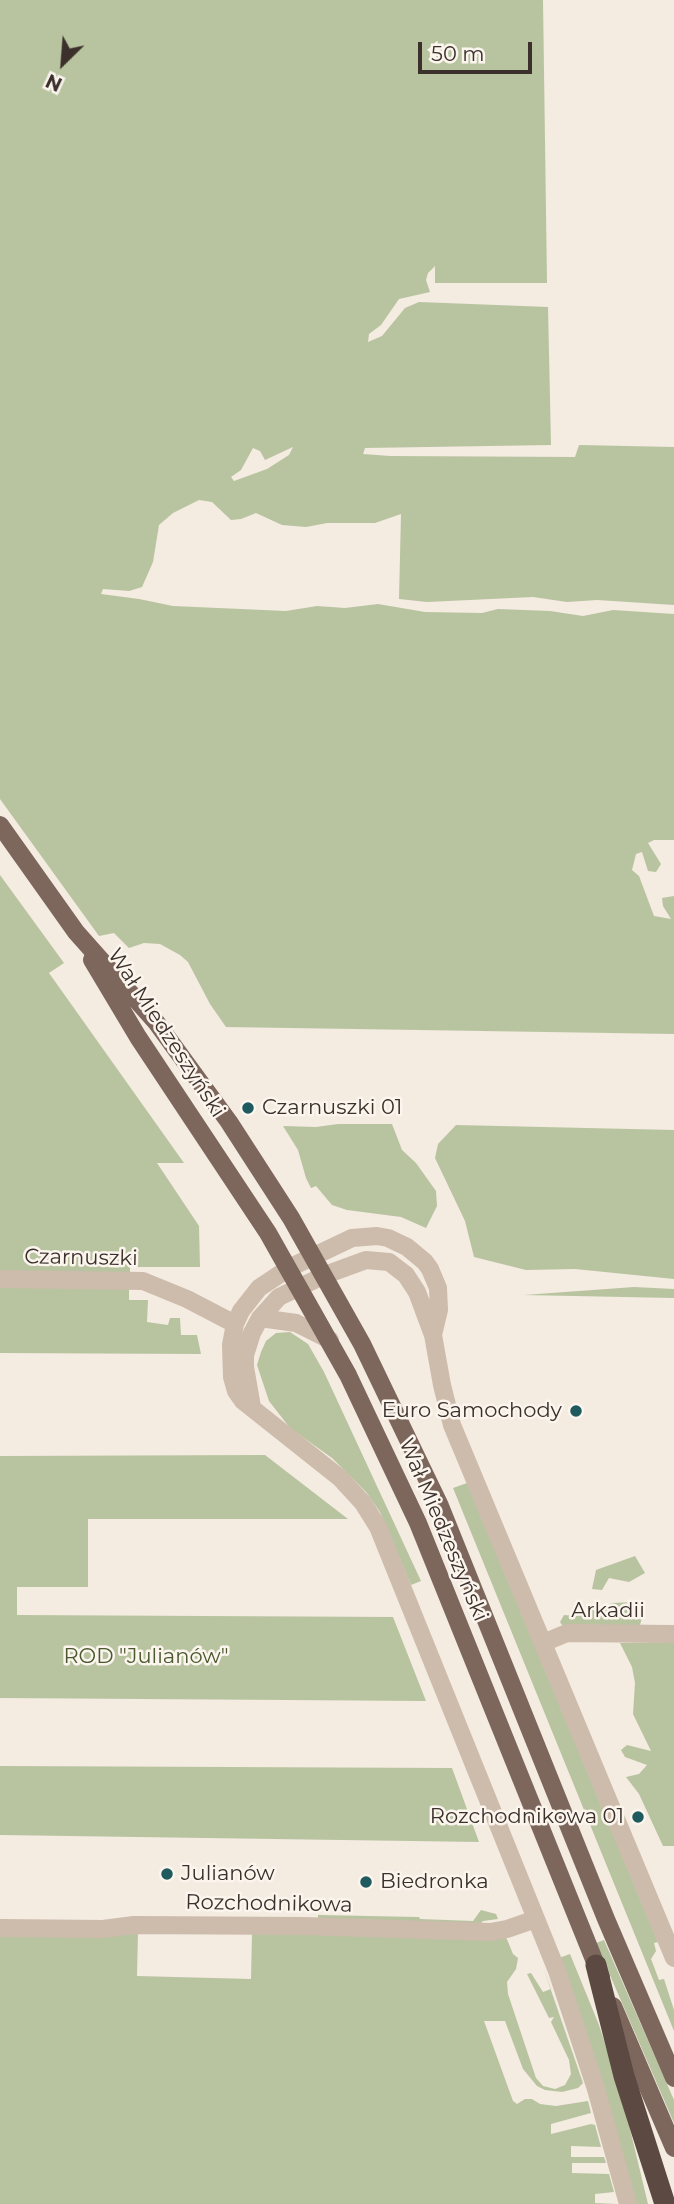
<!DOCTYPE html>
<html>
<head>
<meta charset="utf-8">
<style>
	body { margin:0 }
	#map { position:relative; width:674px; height:2204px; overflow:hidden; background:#f4ebe1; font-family:Montserrat,sans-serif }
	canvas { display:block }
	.north { position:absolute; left:28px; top:28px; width:70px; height:70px; -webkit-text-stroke:5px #fbf5ee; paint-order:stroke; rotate:205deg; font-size:19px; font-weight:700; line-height:28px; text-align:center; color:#3b302b }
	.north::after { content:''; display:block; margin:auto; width:24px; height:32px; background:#3b302b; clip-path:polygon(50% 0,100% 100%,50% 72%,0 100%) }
	.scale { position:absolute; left:418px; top:42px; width:114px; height:32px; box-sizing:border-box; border:4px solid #3b302b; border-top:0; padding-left:9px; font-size:21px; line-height:24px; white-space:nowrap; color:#3b302b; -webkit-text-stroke:5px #fbf5ee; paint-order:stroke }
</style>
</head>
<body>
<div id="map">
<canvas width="674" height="2204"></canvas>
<div class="north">N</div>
<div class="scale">50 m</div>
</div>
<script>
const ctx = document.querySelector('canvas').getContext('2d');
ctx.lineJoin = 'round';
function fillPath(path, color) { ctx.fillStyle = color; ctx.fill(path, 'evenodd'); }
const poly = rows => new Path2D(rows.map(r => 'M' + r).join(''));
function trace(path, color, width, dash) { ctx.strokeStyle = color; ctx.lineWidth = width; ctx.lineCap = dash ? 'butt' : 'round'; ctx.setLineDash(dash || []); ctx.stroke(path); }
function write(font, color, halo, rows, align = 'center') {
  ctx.font = font + ' Montserrat,sans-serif'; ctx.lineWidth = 5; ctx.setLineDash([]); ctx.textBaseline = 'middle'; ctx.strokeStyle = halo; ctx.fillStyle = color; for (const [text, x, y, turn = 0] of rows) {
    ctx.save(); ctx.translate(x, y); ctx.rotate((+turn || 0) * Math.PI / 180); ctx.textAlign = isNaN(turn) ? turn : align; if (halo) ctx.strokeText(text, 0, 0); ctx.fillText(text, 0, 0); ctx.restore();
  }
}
fillPath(poly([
	[0,0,543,0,547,283,435,283,435,266,428,273,426,280,430,292,399,299,381,325,369,334,368,342,382,336,405,308,419,302,548,307,551,445,365,448,363,454,390,456,575,457,579,445,674,447,674,605,597,600,567,602,533,597,427,602,399,599,401,514,375,523,327,523,306,527,282,525,256,513,241,519,231,520,212,502,199,500,173,513,159,525,153,562,142,587,129,591,103,589,101,594,139,599,173,606,286,611,317,606,345,608,378,604,425,612,482,613,498,609,550,611,583,616,613,610,674,614,674,840,654,840,648,843,661,864,656,872,648,871,642,852,636,854,632,870,639,876,654,916,671,919,663,906,662,898,674,896,674,1034,226,1027,210,1004,188,962,180,955,160,944,144,943,129,948,114,933,99,936,0,799],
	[293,447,289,455,267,469,234,481,231,477,241,470,253,448,260,451,265,460],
	[0,875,64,963,49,973,184,1163,157,1163,199,1226,200,1267,130,1267,130,1274,0,1274],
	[338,1124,392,1124,402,1150,416,1163,436,1191,437,1206,426,1228,401,1217,347,1210,332,1205,316,1186,311,1188,306,1178,298,1150,283,1126,316,1127],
	[456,1125,674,1130,674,1279,575,1269,526,1270,474,1257,465,1221,435,1158,438,1144],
	[0,1284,129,1285,129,1300,148,1300,147,1322,168,1325,170,1318,180,1318,181,1335,197,1335,201,1354,0,1353],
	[634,1287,674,1289,674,1298,524,1295],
	[290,1332,308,1344,324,1372,421,1581,411,1585,380,1512,366,1492,332,1458,290,1428,269,1401,257,1365,261,1352,266,1341,276,1333],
	[265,1455,348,1519,88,1519,88,1587,17,1587,17,1615,393,1617,426,1701,0,1698,0,1456],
	[467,1483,658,1942,654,1943,656,1951,651,1959,659,1980,664,1979,674,2010,674,2031,453,1488],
	[635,1556,645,1573,629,1582,609,1578,602,1590,592,1589,596,1570],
	[635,1602,643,1614,640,1625,564,1628,560,1622,564,1615,576,1616,612,1603],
	[674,1642,674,1846,663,1846,639,1794,626,1777,639,1774,647,1765,625,1757,621,1750,627,1745,651,1751,633,1714,635,1683,632,1667,620,1643],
	[0,1766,452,1768,479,1842,0,1835],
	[481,1910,496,1914,498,1919,483,1921,479,1925,382,1924,369,1919,318,1919,318,1915,419,1917,420,1919,473,1921],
	[0,1931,138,1931,137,1976,251,1979,252,1933,506,1937,513,1954,518,1958,516,1969,507,1982,508,1994,536,2078,543,2086,555,2089,565,2085,571,2074,569,2060,551,2022,554,2017,549,2018,527,1974,531,1973,543,1992,551,1989,543,1967,583,2083,578,2088,562,2092,545,2090,537,2086,523,2069,505,2021,484,2021,513,2101,517,2104,525,2099,532,2099,540,2104,556,2106,588,2101,591,2113,551,2124,551,2134,591,2124,595,2125,601,2147,571,2146,571,2157,604,2157,606,2163,572,2163,572,2173,609,2174,614,2192,595,2194,595,2203,617,2204,0,2204],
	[604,1940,674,2100,674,2123,596,1943],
	[570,1954,599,2025,623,2100,648,2204,636,2204,559,1958]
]), '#b8c4a0');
trace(poly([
	[0,1279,143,1281,187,1299,235,1324],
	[260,1318,296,1323,330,1340],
	[433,1335,439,1310,438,1288,430,1269,425,1262,407,1247,388,1238,377,1236,352,1238,289,1268,259,1288,241,1311,235,1324,231,1345,232,1377,236,1391,243,1401,340,1478,363,1503,378,1527,557,1971,596,2089,628,2204],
	[252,1407,245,1367,245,1355,252,1333,260,1318,279,1297,325,1275,366,1260,389,1262,406,1275,417,1292,433,1335,442,1385,452,1425,674,1958],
	[543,1643,567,1633,674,1634],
	[0,1928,103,1929,134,1925,303,1926,490,1932,507,1929,536,1919]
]), '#cdbbac', 18);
trace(poly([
	[0,825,76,932,156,1022,229,1122,291,1218,362,1344,440,1506,606,1919,674,2078],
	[92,960,138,1037,268,1233,348,1375,418,1523,601,1977],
	[613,2006,674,2148]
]), '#7d675c', 18);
trace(poly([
	[596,1965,624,2076,665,2204]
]), '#5c4a42', 21);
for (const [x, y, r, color] of [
	[248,1108,7,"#1f5a5e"],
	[576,1411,7,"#1f5a5e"],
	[638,1817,7,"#1f5a5e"],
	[167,1874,7,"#1f5a5e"],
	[366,1882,7,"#1f5a5e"]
]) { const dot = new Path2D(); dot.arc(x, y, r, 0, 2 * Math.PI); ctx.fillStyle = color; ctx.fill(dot); trace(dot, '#fbf5ee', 2.5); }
write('21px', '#3b302b', '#fbf5ee', [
	["Wał Miedzeszyński",166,1033,57],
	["Czarnuszki",81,1258,1],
	["Wał Miedzeszyński",443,1530,67],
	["Arkadii",608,1611],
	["Rozchodnikowa",269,1904,1]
]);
write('21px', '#3b302b', '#fbf5ee', [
	["Czarnuszki 01",262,1108],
	["Euro Samochody",562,1411,"right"],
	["Rozchodnikowa 01",624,1817,"right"],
	["Julianów",181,1874],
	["Biedronka",380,1882]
], 'left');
write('21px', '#4a5a2e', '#fbf5ee', [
	["ROD \"Julianów\"",146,1657]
]);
</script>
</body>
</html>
